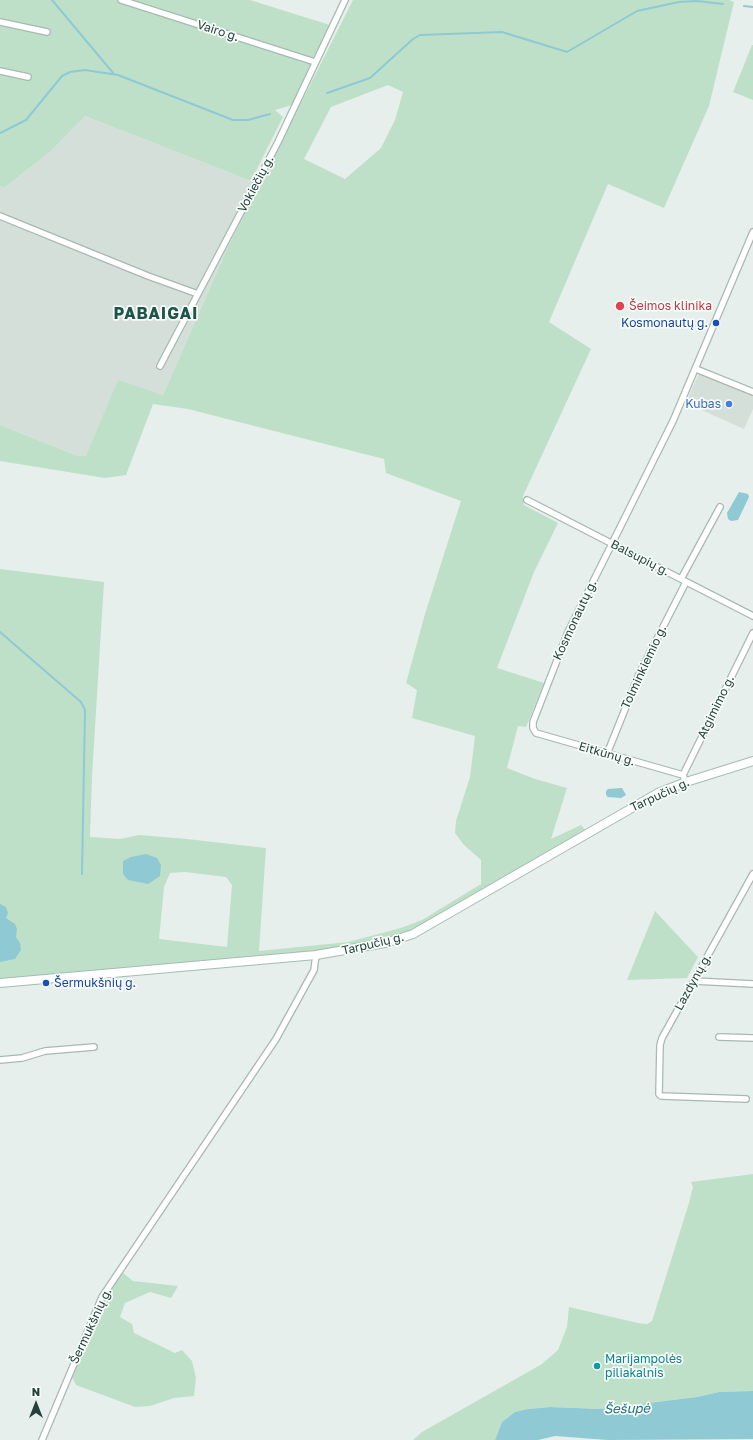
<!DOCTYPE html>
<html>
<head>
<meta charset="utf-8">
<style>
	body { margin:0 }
	#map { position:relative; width:753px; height:1440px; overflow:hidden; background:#e6efeb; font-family:"Golos Text",sans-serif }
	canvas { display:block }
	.north { position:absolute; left:16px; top:1384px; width:40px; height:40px; -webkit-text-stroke:3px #f7fbf9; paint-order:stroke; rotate:0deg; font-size:11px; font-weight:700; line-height:16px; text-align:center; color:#24423a }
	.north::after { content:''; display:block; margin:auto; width:14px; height:18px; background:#24423a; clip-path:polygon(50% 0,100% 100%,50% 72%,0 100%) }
</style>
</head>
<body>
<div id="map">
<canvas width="753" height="1440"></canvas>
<div class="north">N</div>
</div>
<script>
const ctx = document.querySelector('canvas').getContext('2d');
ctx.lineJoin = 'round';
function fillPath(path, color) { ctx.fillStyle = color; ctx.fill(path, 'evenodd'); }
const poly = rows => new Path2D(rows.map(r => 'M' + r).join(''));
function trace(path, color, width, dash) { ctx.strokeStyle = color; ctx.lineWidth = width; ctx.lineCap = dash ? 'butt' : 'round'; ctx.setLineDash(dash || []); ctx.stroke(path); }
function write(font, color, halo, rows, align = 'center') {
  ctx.font = font + ' "Golos Text",sans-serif'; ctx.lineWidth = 3.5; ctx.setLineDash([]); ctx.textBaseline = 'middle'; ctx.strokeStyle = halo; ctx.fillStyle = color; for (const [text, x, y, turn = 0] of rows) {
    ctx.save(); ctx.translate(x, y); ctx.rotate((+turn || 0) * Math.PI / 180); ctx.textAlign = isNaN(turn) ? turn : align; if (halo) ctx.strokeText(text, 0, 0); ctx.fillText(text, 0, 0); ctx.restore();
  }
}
fillPath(poly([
	[85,116,251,181,260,186,227,249,163,395,118,381,87,456,78,456,0,425,0,186,4,188,51,151],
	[699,373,753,396,753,409,744,429,686,403]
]), '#d4dfda');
fillPath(poly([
	[0,0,250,0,333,26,295,104,275,110,283,117,251,181,85,116,51,151,4,188,0,186],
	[353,0,729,0,734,2,709,106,664,208,608,184,549,322,591,349,523,496,524,505,558,523,534,572,497,668,544,683,526,727,518,726,507,768,535,779,567,788,551,839,581,825,585,830,420,927,400,936,343,949,0,980,0,569,104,582,92,776,90,837,120,839,139,835,187,839,266,848,259,951,348,942,401,928,422,920,481,884,481,860,463,844,455,833,456,821,470,777,475,736,412,718,417,690,406,683,425,614,461,501,386,473,384,459,188,409,153,404,126,475,105,478,0,461,0,425,78,456,86,456,118,380,163,395,227,249],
	[388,85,403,92,395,120,381,148,345,179,304,159,331,107],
	[185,872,226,877,232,885,227,947,159,939,164,887,170,873],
	[752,45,753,45,753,100,733,92],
	[655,911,698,957,687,978,627,980],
	[753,1174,753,1391,719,1392,697,1397,600,1409,550,1407,528,1409,515,1412,502,1422,495,1440,413,1440,422,1432,542,1364,558,1350,567,1327,569,1307,638,1323,647,1324,652,1321,689,1203,693,1187,691,1182],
	[122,1272,133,1281,178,1286,171,1298,150,1292,125,1303,120,1317,132,1324,134,1333,175,1353,182,1350,192,1361,196,1378,194,1396,174,1398,150,1406,135,1407,76,1385,72,1377,106,1295]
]), '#bfe0c8');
fillPath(poly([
	[739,492,748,494,749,497,738,520,731,521,728,519,727,513],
	[622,788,626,795,621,798,608,797,606,795,606,791,608,789],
	[146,854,157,858,161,865,160,876,148,884,128,880,123,874,123,861,131,857],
	[0,904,6,907,8,913,6,918,15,924,17,929,16,937,20,943,21,950,15,959,0,962],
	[753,1391,753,1439,608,1440,555,1436,538,1440,495,1440,502,1422,515,1412,528,1409,550,1407,600,1409,697,1397,719,1392]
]), '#8ec9d4');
trace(poly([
	[52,0,114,74],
	[744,6,753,7],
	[327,93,370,78,413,39,420,35,502,32,567,52,637,11,679,2,697,1,723,4],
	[0,133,26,120,62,76,70,72,85,70,118,75,233,120,248,120,270,114],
	[0,632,81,702,85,710,82,874]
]), '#8ec9d4', 2);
const street = poly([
	[121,0,315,62],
	[0,22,47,32],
	[0,71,28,77],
	[0,216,148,276,198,294],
	[160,366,278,142,345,0],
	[696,369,753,392],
	[527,500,753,616],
	[681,579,720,507],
	[607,754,640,672,686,582],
	[683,775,536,733,533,728,533,722,568,632,673,421,753,232],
	[684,778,683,775,753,633],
	[694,981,753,984],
	[719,1037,753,1038],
	[0,1060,22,1058,45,1051,94,1047],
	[746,1099,661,1096,659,1094,660,1045,662,1038,753,874],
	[42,1440,102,1297,276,1039,314,970,316,955]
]);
const secondary = poly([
	[0,983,316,955,385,943,413,934,658,793,686,782,753,761]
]);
trace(street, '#a8b8b2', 8);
trace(secondary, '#a4bbb3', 10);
trace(street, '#fff', 5.5);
trace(secondary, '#fff', 8);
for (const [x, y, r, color] of [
	[620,306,5,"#e0444e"],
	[716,323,4,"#1a4fb4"],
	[729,404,4,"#3f7fe0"],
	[46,983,4,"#1a4fb4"],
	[597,1366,4,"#0f9aa8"]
]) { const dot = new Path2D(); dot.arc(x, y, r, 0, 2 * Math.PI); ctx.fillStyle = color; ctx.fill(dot); trace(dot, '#f7fbf9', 1.5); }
write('12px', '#24423a', '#f7fbf9', [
	["Vairo g.",218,31,18],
	["Vokiečių g.",256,184,-62],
	["Balsupių g.",640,558,27],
	["Kosmonautų g.",575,620,-65],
	["Tolminkiemio g.",644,667,-65],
	["Atgimimo g.",716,707,-64],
	["Eitkūnų g.",607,754,16],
	["Tarpučių g.",660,795,-25],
	["Tarpučių g.",373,944,-13],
	["Lazdynų g.",693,982,-61],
	["Šermukšnių g.",91,1326,-65]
]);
write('12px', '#be3a42', '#f7fbf9', [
	["Šeimos klinika",629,306]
], 'left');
write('12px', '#164399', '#f7fbf9', [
	["Kosmonautų g.",708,323],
	["Šermukšnių g.",54,983,"left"]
], 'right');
write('12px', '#366cbe', '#f7fbf9', [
	["Kubas",721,404]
], 'right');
write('12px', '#0d838f', '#f7fbf9', [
	["Marijampolės",605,1359],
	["piliakalnis",605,1373]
], 'left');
write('italic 13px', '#1c6f80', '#f7fbf9', [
	["Šešupė",627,1409,-1]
]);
ctx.letterSpacing = '1px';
write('bold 16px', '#1f5548', '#f7fbf9', [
	["PABAIGAI",156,314]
]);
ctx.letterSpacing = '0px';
</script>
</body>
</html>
